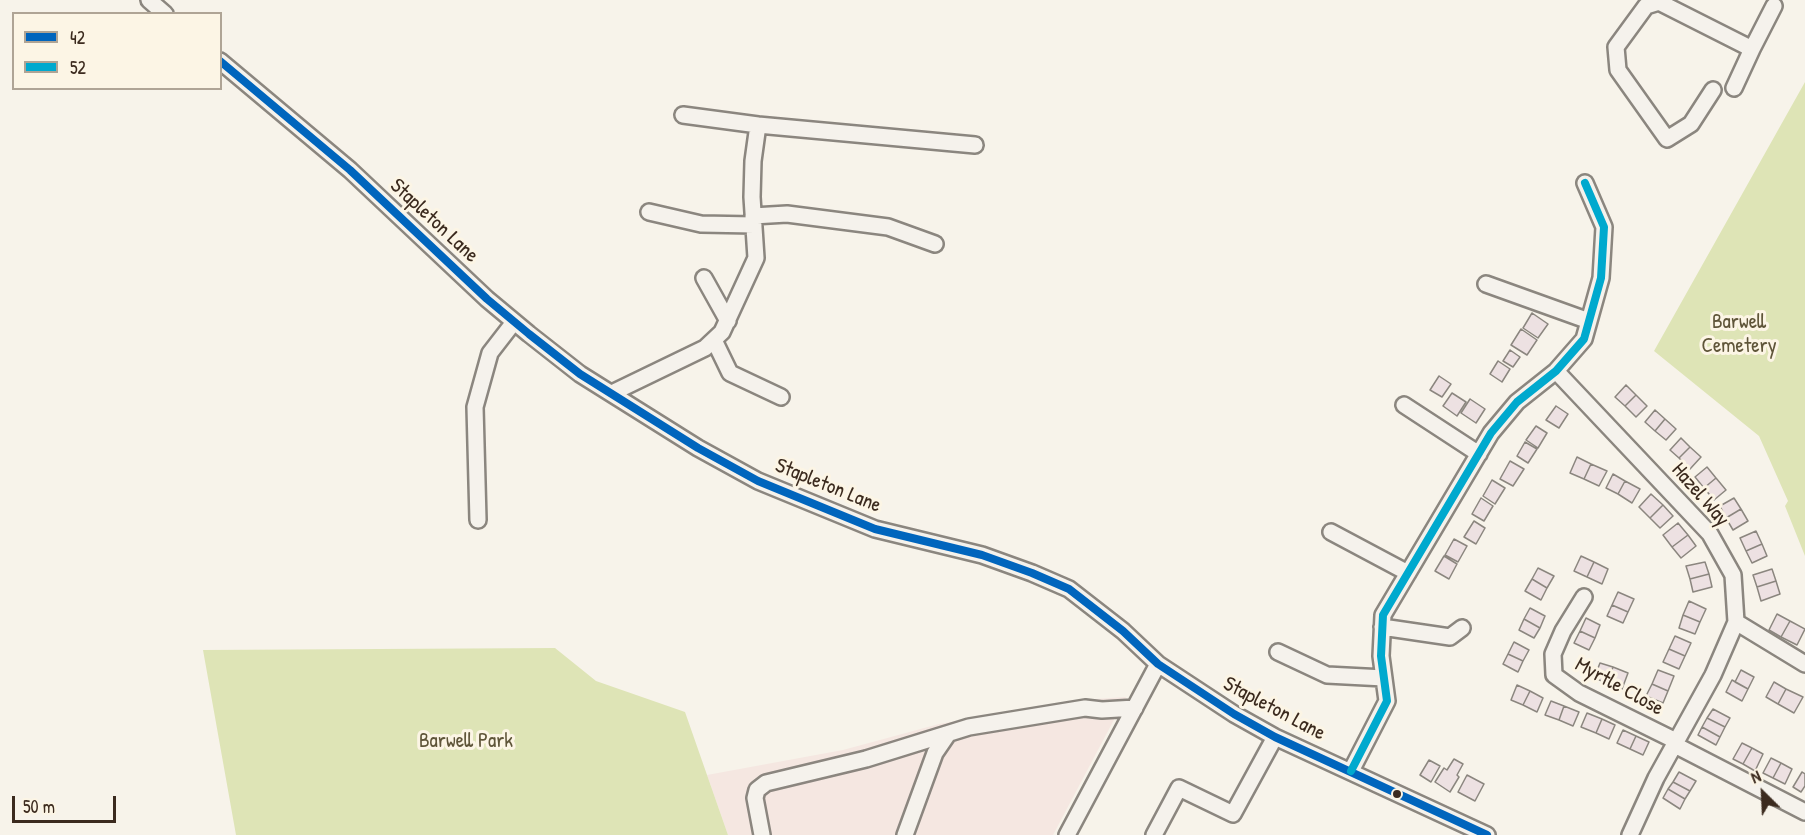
<!DOCTYPE html>
<html>
<head>
<meta charset="utf-8">
<style>
	body { margin:0 }
	#map { position:relative; width:1805px; height:835px; overflow:hidden; background:#f7f3ea; font-family:"Patrick Hand",sans-serif }
	canvas { display:block }
	.legend { position:absolute; left:12px; top:12px; width:210px; height:78px; box-sizing:border-box; background:#fcf5e5; border:2px solid #afa495; margin:0; padding:8px 10px; list-style:none; font-size:18px; color:#3b2a1e }
	.legend li { display:flex; align-items:center; gap:12px; height:30px }
	.legend b { width:30px; border:2px solid #afa495 }
	.north { position:absolute; left:1733px; top:763px; width:60px; height:60px; -webkit-text-stroke:4px #fcf5e5; paint-order:stroke; rotate:336deg; font-size:16px; font-weight:700; line-height:24px; text-align:center; color:#3b2a1e }
	.north::after { content:''; display:block; margin:auto; width:21px; height:27px; background:#3b2a1e; clip-path:polygon(50% 0,100% 100%,50% 72%,0 100%) }
	.scale { position:absolute; left:12px; top:796px; width:104px; height:27px; box-sizing:border-box; border:3px solid #3b2a1e; border-top:0; padding-left:8px; font-size:18px; line-height:21px; white-space:nowrap; color:#3b2a1e; -webkit-text-stroke:4px #fcf5e5; paint-order:stroke }
</style>
</head>
<body>
<div id="map">
<canvas width="1805" height="835"></canvas>
<ul class="legend">
<li><b style="height:8px;background:#0065bd"></b>42</li>
<li><b style="height:8px;background:#00a9ce"></b>52</li>
</ul>
<div class="north">N</div>
<div class="scale">50 m</div>
</div>
<script>
const ctx = document.querySelector('canvas').getContext('2d');
ctx.lineJoin = 'round';
function fillPath(path, color) { ctx.fillStyle = color; ctx.fill(path, 'evenodd'); }
const poly = rows => new Path2D(rows.map(r => 'M' + r).join(''));
function trace(path, color, width, dash) { ctx.strokeStyle = color; ctx.lineWidth = width; ctx.lineCap = dash ? 'butt' : 'round'; ctx.setLineDash(dash || []); ctx.stroke(path); }
function write(font, color, halo, rows, align = 'center') {
  ctx.font = font + ' "Patrick Hand",sans-serif'; ctx.lineWidth = 6; ctx.setLineDash([]); ctx.textBaseline = 'middle'; ctx.strokeStyle = halo; ctx.fillStyle = color; for (const [text, x, y, turn = 0] of rows) {
    ctx.save(); ctx.translate(x, y); ctx.rotate((+turn || 0) * Math.PI / 180); ctx.textAlign = isNaN(turn) ? turn : align; if (halo) ctx.strokeText(text, 0, 0); ctx.fillText(text, 0, 0); ctx.restore();
  }
}
fillPath(poly([
	[1126,697,1053,835,728,835,707,775,843,750,939,724,1080,700]
]), '#f5e7e1');
fillPath(poly([
	[1805,82,1805,556,1785,506,1788,501,1759,436,1654,351],
	[555,648,596,681,685,712,728,835,236,835,203,650]
]), '#dee4b6');
const building = poly([
	[1532,313,1548,324,1538,338,1523,328,1532,313],
	[1521,329,1537,340,1527,355,1511,345,1521,329],
	[1510,350,1520,357,1513,367,1503,361,1510,350],
	[1498,361,1510,369,1502,382,1490,374,1498,361],
	[1439,376,1451,384,1442,397,1430,390,1439,376],
	[1626,385,1636,395,1625,406,1615,397,1626,385],
	[1452,393,1466,402,1457,416,1443,406,1452,393],
	[1636,395,1647,406,1636,417,1625,406,1636,395],
	[1470,399,1485,409,1476,423,1461,413,1470,399],
	[1556,406,1568,414,1559,428,1546,420,1556,406],
	[1655,410,1665,419,1655,431,1645,422,1655,410],
	[1665,419,1676,429,1666,440,1655,431,1665,419],
	[1536,426,1547,433,1538,448,1526,440,1536,426],
	[1681,438,1690,447,1679,458,1670,450,1681,438],
	[1525,442,1537,449,1528,463,1517,456,1525,442],
	[1690,447,1701,457,1690,469,1679,458,1690,447],
	[1577,457,1591,464,1584,479,1570,473,1577,457],
	[1510,461,1524,469,1513,486,1500,479,1510,461],
	[1591,464,1607,471,1599,486,1584,479,1591,464],
	[1707,467,1716,478,1704,488,1695,477,1707,467],
	[1613,474,1625,481,1618,494,1606,488,1613,474],
	[1716,478,1726,490,1714,500,1704,488,1716,478],
	[1492,480,1505,488,1495,504,1483,496,1492,480],
	[1625,481,1640,489,1632,503,1618,494,1625,481],
	[1651,494,1663,505,1650,518,1639,507,1651,494],
	[1481,498,1493,506,1484,521,1472,514,1481,498],
	[1734,498,1741,509,1726,518,1720,506,1734,498],
	[1663,505,1673,516,1660,528,1650,518,1663,505],
	[1741,509,1748,521,1733,530,1726,518,1741,509],
	[1474,521,1485,528,1476,544,1464,537,1474,521],
	[1678,523,1688,535,1672,547,1663,535,1678,523],
	[1756,531,1762,544,1746,551,1740,538,1756,531],
	[1688,535,1696,546,1681,558,1672,547,1688,535],
	[1454,539,1467,546,1458,562,1445,555,1454,539],
	[1762,544,1767,556,1752,563,1746,551,1762,544],
	[1444,556,1457,564,1449,579,1435,571,1444,556],
	[1581,556,1594,562,1587,577,1574,571,1581,556],
	[1594,562,1608,569,1602,584,1587,577,1594,562],
	[1705,562,1709,574,1690,579,1686,566,1705,562],
	[1538,568,1554,576,1547,588,1532,579,1538,568],
	[1772,569,1776,581,1757,587,1753,575,1772,569],
	[1709,574,1712,587,1693,592,1690,579,1709,574],
	[1532,579,1547,588,1541,600,1525,591,1532,579],
	[1776,581,1780,594,1761,601,1757,587,1776,581],
	[1618,592,1634,599,1628,612,1612,605,1618,592],
	[1689,601,1706,609,1700,622,1683,615,1689,601],
	[1612,605,1628,612,1623,623,1607,616,1612,605],
	[1530,608,1545,616,1540,628,1524,619,1530,608],
	[1777,614,1790,621,1781,637,1769,630,1777,614],
	[1683,615,1700,622,1695,634,1679,628,1683,615],
	[1586,618,1600,625,1595,638,1580,631,1586,618],
	[1524,619,1540,628,1534,638,1519,630,1524,619],
	[1790,621,1805,629,1797,645,1781,637,1790,621],
	[1580,631,1595,638,1589,650,1574,643,1580,631],
	[1675,636,1691,643,1685,656,1669,649,1675,636],
	[1514,642,1529,650,1523,661,1508,654,1514,642],
	[1669,649,1685,656,1679,669,1663,662,1669,649],
	[1508,654,1523,661,1518,672,1503,664,1508,654],
	[1600,663,1613,667,1607,683,1594,678,1600,663],
	[1613,667,1628,673,1622,689,1607,683,1613,667],
	[1658,670,1674,676,1668,691,1652,684,1658,670],
	[1741,670,1754,677,1748,689,1735,682,1741,670],
	[1732,680,1748,689,1742,701,1726,692,1732,680],
	[1774,682,1786,689,1778,704,1766,697,1774,682],
	[1652,684,1668,691,1663,703,1646,696,1652,684],
	[1517,685,1530,691,1523,705,1511,700,1517,685],
	[1786,689,1803,697,1794,713,1778,704,1786,689],
	[1530,691,1543,698,1537,712,1523,705,1530,691],
	[1551,701,1564,706,1559,720,1545,715,1551,701],
	[1564,706,1579,712,1573,726,1559,720,1564,706],
	[1713,709,1730,718,1725,727,1707,718,1713,709],
	[1587,713,1602,719,1596,733,1581,727,1587,713],
	[1707,718,1725,727,1720,737,1702,727,1707,718],
	[1602,719,1615,725,1609,739,1596,733,1602,719],
	[1702,727,1720,737,1716,745,1698,735,1702,727],
	[1623,730,1636,736,1630,749,1617,743,1623,730],
	[1636,736,1649,742,1643,755,1630,749,1636,736],
	[1742,743,1752,748,1743,764,1733,759,1742,743],
	[1752,748,1763,754,1755,771,1743,764,1752,748],
	[1771,758,1781,763,1773,778,1763,773,1771,758],
	[1454,759,1463,764,1457,775,1459,777,1450,792,1435,782,1444,768,1447,770,1454,759],
	[1429,760,1440,766,1431,782,1420,775,1429,760],
	[1781,763,1792,769,1785,784,1773,778,1781,763],
	[1679,772,1696,781,1690,791,1673,782,1679,772],
	[1802,772,1805,774,1805,786,1801,792,1793,787,1802,772],
	[1467,775,1484,784,1475,801,1458,792,1467,775],
	[1673,782,1690,791,1685,799,1668,789,1673,782],
	[1668,789,1685,799,1680,809,1663,798,1668,789]
]);
fillPath(building, '#ede1e2');
trace(building, '#8b867f', 1.5);
const minor = poly([
	[149,0,165,14],
	[1659,2,1646,6,1616,47,1618,70,1667,139,1691,124,1713,90],
	[1659,2,1752,49,1774,6],
	[220,61,350,170,487,299,529,334,580,374,698,448,758,481,875,529,982,555,1032,573,1069,589,1123,631,1158,664,1234,714,1275,737,1487,835],
	[1734,88,1752,49],
	[683,115,758,125],
	[649,212,701,224,754,225],
	[753,216,787,214,888,227,935,244],
	[704,278,728,321],
	[1486,284,1589,321],
	[714,340,730,373,781,397],
	[1556,371,1710,534,1733,575,1736,622,1713,675,1656,778,1630,835],
	[612,393,705,348,722,332,756,258,752,197,753,161,758,125,975,145],
	[1404,405,1479,454],
	[478,520,475,407,490,353,514,322],
	[1331,532,1408,573],
	[1584,597,1563,631,1553,654,1554,675,1579,693,1676,741],
	[1736,622,1805,664],
	[1382,627,1450,637,1462,628],
	[1278,652,1327,675,1384,678],
	[1675,745,1805,812],
	[1351,771,1387,701,1381,656,1383,615,1491,433,1517,402,1556,371,1584,339,1601,278,1604,227,1585,183],
	[762,835,755,798,757,790,766,783,866,759,969,727,1085,708,1102,710,1135,708],
	[905,835,935,753,948,734],
	[1067,835,1158,664],
	[1154,835,1179,788,1233,814,1275,737]
]);
trace(minor, '#8b867f', 20);
trace(minor, '#f5f2ec', 15);
trace(poly([
	[220,61,350,170,487,299,529,334,580,374,698,448,758,481,875,529,982,555,1032,573,1069,589,1123,631,1158,664,1234,714,1275,737,1487,835]
]), '#0065bd', 8);
trace(poly([
	[1351,771,1387,701,1381,656,1383,615,1491,433,1517,402,1556,371,1584,339,1601,278,1604,227,1585,183]
]), '#00a9ce', 8);
for (const [x, y, r, color] of [
	[1397,794,5,"#3b2a1e"]
]) { const dot = new Path2D(); dot.arc(x, y, r, 0, 2 * Math.PI); ctx.fillStyle = color; ctx.fill(dot); trace(dot, '#fcf5e5', 2); }
write('21px', '#3b2a1e', '#fcf5e5', [
	["Stapleton Lane",434,221,43],
	["Stapleton Lane",828,486,22],
	["Hazel Way",1700,495,49],
	["Myrtle Close",1619,687,29],
	["Stapleton Lane",1274,709,28]
]);
write('21px', '#5f5539', '#fcf5e5', [
	["Barwell",1739,322],
	["Cemetery",1739,346],
	["Barwell Park",466,741]
]);
</script>
</body>
</html>
